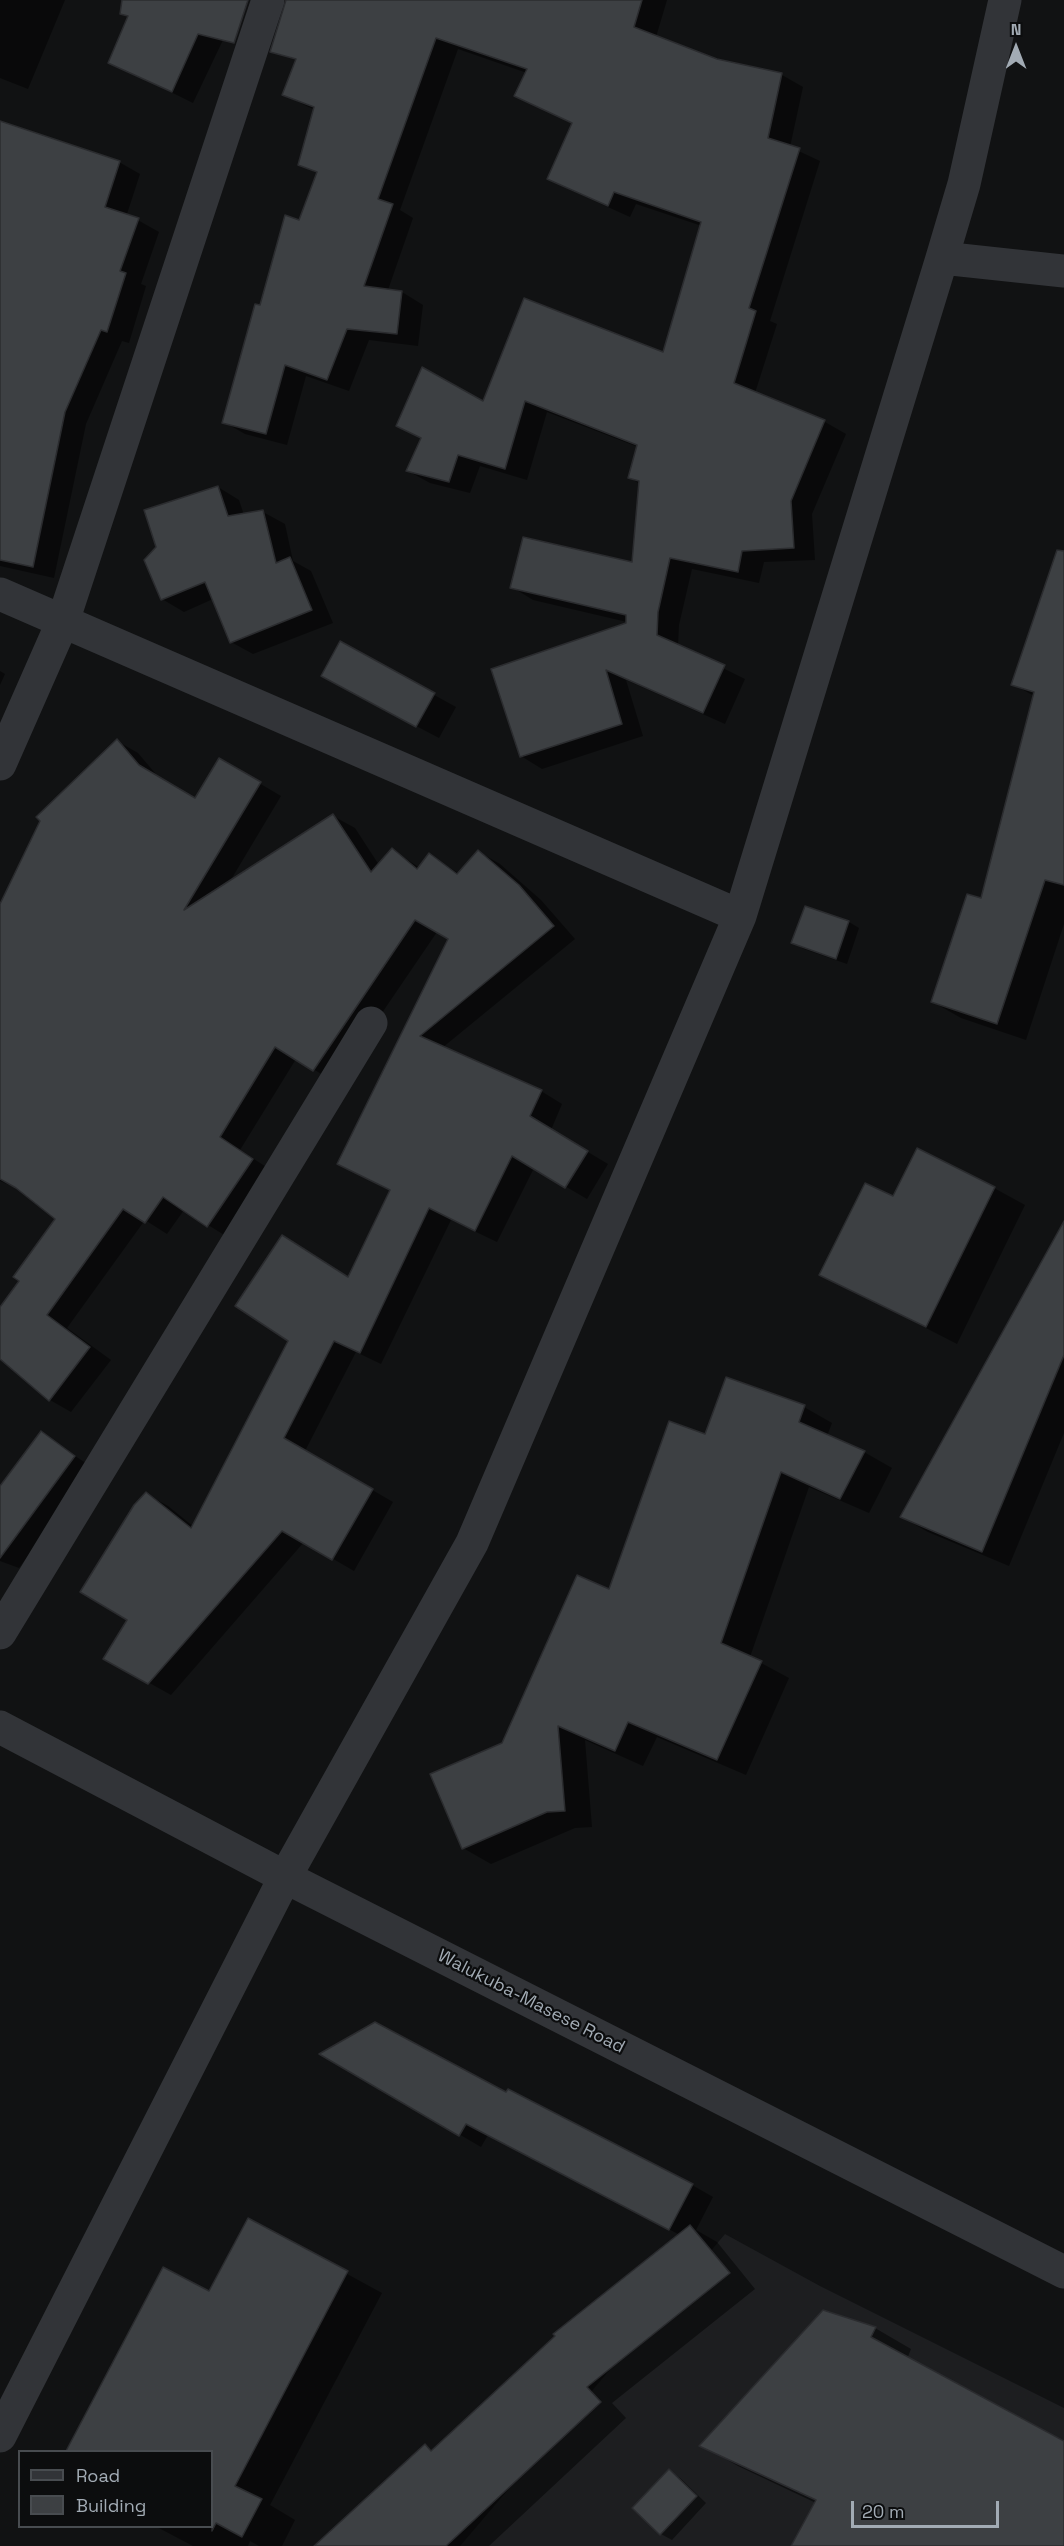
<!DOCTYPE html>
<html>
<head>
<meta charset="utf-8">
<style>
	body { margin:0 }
	#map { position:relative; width:1064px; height:2546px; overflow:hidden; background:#111213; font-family:"Space Grotesk",sans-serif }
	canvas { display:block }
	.legend { position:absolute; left:18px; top:2450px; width:195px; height:78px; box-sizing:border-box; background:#0c0d0e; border:2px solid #484c50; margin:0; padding:8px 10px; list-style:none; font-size:18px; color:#a2abb4 }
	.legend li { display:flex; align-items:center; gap:12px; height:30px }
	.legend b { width:30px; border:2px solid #484c50 }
	.north { position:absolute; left:986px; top:18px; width:60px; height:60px; -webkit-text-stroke:4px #0c0d0e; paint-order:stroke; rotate:0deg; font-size:16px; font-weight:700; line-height:24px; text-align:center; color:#a2abb4 }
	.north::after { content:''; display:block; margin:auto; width:21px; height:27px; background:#a2abb4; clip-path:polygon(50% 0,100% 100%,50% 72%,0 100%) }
	.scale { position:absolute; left:851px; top:2501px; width:148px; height:27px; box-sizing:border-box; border:3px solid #a2abb4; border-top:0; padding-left:8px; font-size:18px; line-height:21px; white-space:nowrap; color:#a2abb4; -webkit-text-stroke:4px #0c0d0e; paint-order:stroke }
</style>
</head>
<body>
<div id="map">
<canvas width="1064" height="2546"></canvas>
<ul class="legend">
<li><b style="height:8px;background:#323438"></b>Road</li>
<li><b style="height:16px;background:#3d4043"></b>Building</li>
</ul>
<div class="north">N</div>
<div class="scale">20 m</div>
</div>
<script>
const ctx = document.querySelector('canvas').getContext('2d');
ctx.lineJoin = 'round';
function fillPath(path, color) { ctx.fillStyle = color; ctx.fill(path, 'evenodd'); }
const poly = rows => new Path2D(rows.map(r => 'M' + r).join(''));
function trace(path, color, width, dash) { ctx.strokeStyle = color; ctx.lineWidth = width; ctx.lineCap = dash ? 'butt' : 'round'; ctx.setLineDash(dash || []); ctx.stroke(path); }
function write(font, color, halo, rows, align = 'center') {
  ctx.font = font + ' "Space Grotesk",sans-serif'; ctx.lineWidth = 4.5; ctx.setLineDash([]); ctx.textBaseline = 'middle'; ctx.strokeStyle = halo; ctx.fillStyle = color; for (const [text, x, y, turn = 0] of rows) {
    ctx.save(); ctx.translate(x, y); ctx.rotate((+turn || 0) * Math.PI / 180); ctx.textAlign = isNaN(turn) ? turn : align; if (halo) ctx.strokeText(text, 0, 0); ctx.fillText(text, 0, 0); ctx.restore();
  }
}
fillPath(poly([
	[725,2234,820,2286,1064,2408,1064,2546,460,2546]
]), '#1d1e20');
fillPath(poly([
	[0,0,65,0,28,89,0,78],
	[137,0,242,0,193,103,110,62],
	[338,0,667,0,656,37,716,60,782,75,803,87,790,147,820,161,770,321,777,324,755,393,825,422,846,434,812,514,815,560,764,562,759,583,692,569,679,625,678,646,745,679,725,724,626,680,643,736,542,769,521,756,627,622,533,600,512,587,633,564,640,484,630,478,638,447,547,412,527,480,480,466,470,493,430,483,408,471,422,439,398,425,664,354,702,226,636,204,630,217,570,190,549,178,573,124,516,96,527,73,458,49,400,210,413,218,388,290,402,292,423,305,418,346,369,340,349,391,306,376,287,445,245,434,224,422,261,307,300,222,318,174,300,164,315,110,284,95],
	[0,135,119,162,140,174,127,214,159,232,141,284,146,286,129,343,122,341,86,424,54,578,0,566],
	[218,487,239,500,244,515,263,512,285,524,293,561,311,571,333,623,253,654,231,642,213,599,184,612,162,599],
	[1064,556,1064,924,1026,1040,961,1018,933,1002,982,900,1034,696,1013,684],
	[340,643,456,707,439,738,344,688],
	[0,671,5,674,0,685],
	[117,741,138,753,160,779,195,800,220,760,281,796,229,883,333,816,355,828,379,865,392,850,420,868,429,855,460,874,479,852,500,864,541,900,575,939,442,1048,541,1091,562,1104,551,1130,608,1164,587,1199,534,1168,497,1242,451,1220,381,1364,356,1352,305,1451,393,1502,354,1571,304,1542,171,1695,105,1658,129,1619,146,1494,168,1506,194,1527,349,1278,391,1191,339,1164,450,939,437,932,335,1082,296,1059,240,1150,274,1172,229,1238,184,1210,167,1234,145,1220,67,1328,111,1360,71,1412,50,1400,0,1357,0,1309,21,1281,57,1219,23,1191,0,1181,0,907],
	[849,922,859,928,847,964,804,949,793,943],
	[994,1188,1025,1205,957,1344,821,1274,893,1198],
	[1064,1242,1064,1433,1009,1566,928,1532,902,1517],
	[804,1407,832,1423,827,1436,864,1452,892,1468,869,1513,809,1487,750,1657,789,1678,746,1775,657,1737,643,1766,585,1740,592,1827,575,1828,491,1864,463,1848,503,1744,610,1591,706,1436],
	[41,1433,93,1468,19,1568,0,1561,0,1488],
	[322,2054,507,2094,692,2185,713,2197,696,2230,717,2242,755,2289,612,2403,626,2418,489,2546,316,2546,425,2446,433,2451,680,2235,488,2135,481,2147],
	[248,2220,382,2293,270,2505,295,2520,282,2546,259,2546,250,2541,248,2546,193,2546,155,2526,212,2526,212,2452,86,2452,72,2443,210,2293],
	[875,2328,911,2349,907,2359,1064,2443,1064,2546,793,2546,816,2503,738,2466,702,2445],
	[669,2471,680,2478,706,2503,672,2540,661,2534,634,2508]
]), '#0007');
const building = poly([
	[122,0,248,0,234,43,198,34,172,92,108,63,128,16,120,14,122,0],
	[286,0,642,0,634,27,717,59,782,73,768,138,800,148,749,308,756,311,734,383,825,420,791,501,794,548,742,551,738,572,670,558,658,612,657,635,725,665,703,713,606,670,622,724,520,757,491,669,626,623,626,615,510,588,523,537,632,562,639,481,628,478,637,445,525,401,505,469,458,455,449,482,406,471,421,438,396,426,422,367,483,401,524,298,663,352,701,222,614,192,608,206,547,179,572,123,514,96,527,69,436,38,378,199,393,204,364,286,402,291,397,334,347,329,327,380,285,365,266,434,222,423,255,304,260,305,285,215,299,220,317,172,298,165,314,107,282,95,296,59,270,52,286,0],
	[0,121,120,161,105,207,139,218,120,271,126,273,107,332,101,330,65,412,33,567,0,560,0,121],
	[218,486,228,516,263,510,276,563,290,557,312,610,230,643,205,582,161,600,144,560,156,547,144,510,218,486],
	[1057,550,1064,551,1064,885,1045,880,997,1024,931,1002,967,894,981,898,1034,692,1011,685,1057,550],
	[340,641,435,693,416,727,321,676,340,641],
	[117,739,139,765,195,798,219,758,261,782,184,910,333,814,371,872,392,848,417,869,429,853,457,874,478,850,519,885,554,926,420,1036,542,1090,530,1116,588,1151,565,1188,512,1156,475,1231,429,1208,360,1353,334,1341,284,1438,373,1489,332,1560,282,1531,148,1684,103,1659,127,1620,80,1592,134,1505,146,1492,191,1528,288,1341,235,1306,282,1235,348,1277,390,1190,337,1164,448,939,415,920,313,1071,275,1047,220,1137,253,1159,207,1227,163,1197,145,1223,123,1209,47,1315,90,1347,49,1401,0,1359,0,1307,19,1281,13,1277,55,1219,16,1188,0,1179,0,904,40,821,36,817,117,739],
	[805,906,849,921,836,959,791,943,805,906],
	[917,1148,995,1187,926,1327,819,1275,865,1183,893,1196,917,1148],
	[1064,1221,1064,1355,982,1552,900,1517,1064,1221],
	[726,1377,805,1405,799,1422,865,1451,840,1499,781,1472,721,1643,762,1661,717,1760,628,1722,615,1751,558,1726,565,1811,547,1812,462,1849,430,1774,502,1743,577,1575,609,1589,669,1421,705,1434,726,1377],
	[41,1431,75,1456,0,1558,0,1486,41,1431],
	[375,2022,506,2092,508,2089,693,2184,669,2230,466,2124,459,2136,319,2054,375,2022],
	[248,2218,348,2271,235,2486,262,2499,242,2537,216,2523,212,2531,212,2451,66,2451,163,2267,209,2291,248,2218],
	[690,2225,730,2273,587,2387,601,2402,446,2546,314,2546,425,2444,431,2451,555,2336,553,2334,690,2225],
	[823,2310,876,2327,871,2337,1064,2441,1064,2546,791,2546,816,2500,699,2446,823,2310],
	[669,2469,697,2496,660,2535,632,2508,669,2469]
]);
fillPath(building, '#3d4043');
trace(building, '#2b2c2f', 1.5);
trace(poly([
	[942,258,1064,271],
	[0,594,740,916],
	[0,764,63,621,268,0],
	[0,1633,371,1023],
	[0,1727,285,1877,1064,2272],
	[0,2436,285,1877,472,1543,740,916,942,258,964,184,1005,0]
]), '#323438', 33);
write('18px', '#a2abb4', '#0c0d0e', [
	["Walukuba-Masese Road",531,2002,27]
]);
</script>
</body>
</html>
